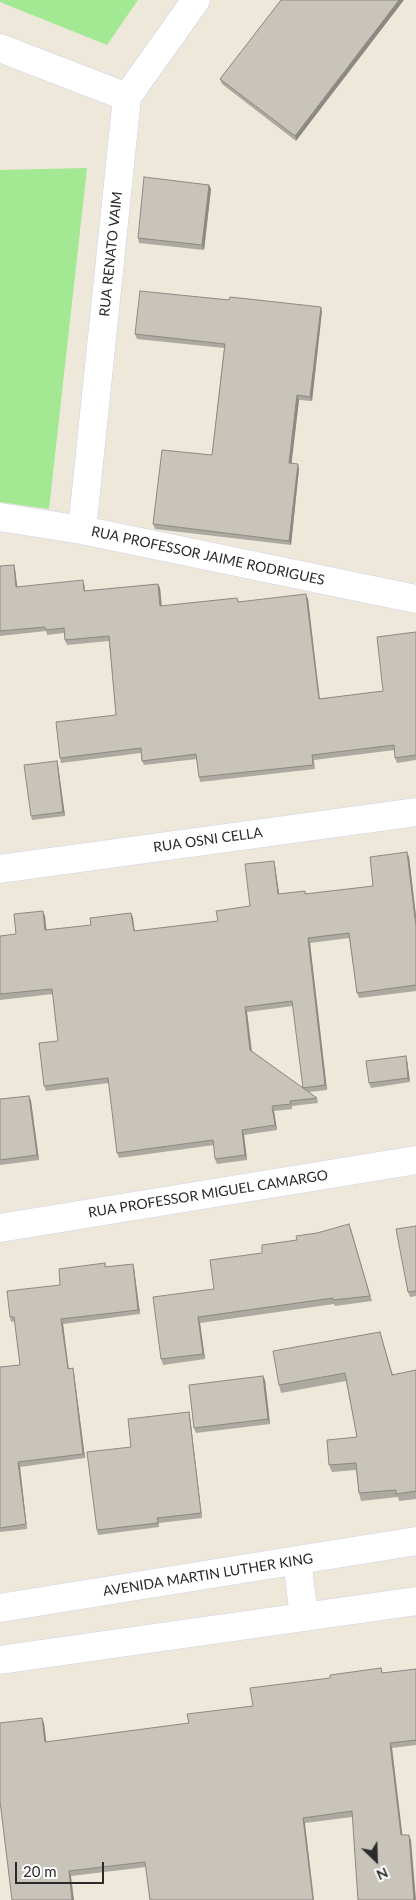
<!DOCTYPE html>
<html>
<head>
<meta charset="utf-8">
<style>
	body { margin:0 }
	#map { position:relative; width:416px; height:1900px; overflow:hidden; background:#ede8da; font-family:Lato,sans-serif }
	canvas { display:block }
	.north { position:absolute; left:351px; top:1835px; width:50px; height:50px; -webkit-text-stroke:4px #fff; paint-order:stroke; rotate:156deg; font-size:14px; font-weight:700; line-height:20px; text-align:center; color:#2a2a2a }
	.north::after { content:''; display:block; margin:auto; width:18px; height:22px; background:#2a2a2a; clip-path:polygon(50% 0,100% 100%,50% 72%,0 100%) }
	.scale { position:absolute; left:15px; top:1862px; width:89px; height:22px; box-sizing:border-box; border:2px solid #2a2a2a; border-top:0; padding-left:6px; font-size:15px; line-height:18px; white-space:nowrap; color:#2a2a2a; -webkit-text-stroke:4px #fff; paint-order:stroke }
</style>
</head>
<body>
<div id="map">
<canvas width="416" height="1900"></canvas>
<div class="north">N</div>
<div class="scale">20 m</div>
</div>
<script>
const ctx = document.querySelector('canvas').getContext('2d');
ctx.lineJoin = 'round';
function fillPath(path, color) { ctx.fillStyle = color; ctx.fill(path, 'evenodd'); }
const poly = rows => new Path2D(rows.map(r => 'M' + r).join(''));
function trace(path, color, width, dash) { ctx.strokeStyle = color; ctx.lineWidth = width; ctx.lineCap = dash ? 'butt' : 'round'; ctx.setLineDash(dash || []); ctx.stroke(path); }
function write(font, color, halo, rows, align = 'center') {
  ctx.font = font + ' Lato,sans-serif'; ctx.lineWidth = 4; ctx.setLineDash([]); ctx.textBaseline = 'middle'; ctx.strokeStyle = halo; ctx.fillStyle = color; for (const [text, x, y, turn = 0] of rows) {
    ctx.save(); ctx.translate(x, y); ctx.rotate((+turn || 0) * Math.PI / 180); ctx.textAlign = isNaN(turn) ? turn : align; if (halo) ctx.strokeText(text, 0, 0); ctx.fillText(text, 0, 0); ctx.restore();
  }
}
fillPath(poly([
	[0,0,138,0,107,45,0,2],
	[87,168,49,509,0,502,0,170]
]), '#a3e892');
const minor = poly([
	[0,48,127,97],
	[0,517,82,530,416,599],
	[82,530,127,97,196,0],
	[0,869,416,812],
	[0,1228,416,1160]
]);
const secondary = poly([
	[297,1560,304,1617],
	[0,1608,416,1541],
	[0,1660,416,1601]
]);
trace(minor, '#cfd0e4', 29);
trace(secondary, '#cfd0e4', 29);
trace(minor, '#fff', 28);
trace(secondary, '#fff', 28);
fillPath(poly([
	[281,0,296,141,222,84,220,79],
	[209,185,211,189,204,250,139,243,138,238],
	[322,311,312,401,299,400,291,463,299,469,291,545,155,529,153,524,212,455,224,348,137,339,135,334],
	[0,566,15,569,17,587,85,585,85,591,158,584,160,588,162,606,237,598,239,602,308,599,320,699,383,691,416,632,416,760,397,763,395,758,395,750,314,760,315,769,200,782,199,777,197,759,144,765,142,761,141,753,61,763,60,758,116,715,109,641,67,645,65,640,64,633,47,635,46,631,0,636],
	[57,761,58,765,65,816,32,820,31,816],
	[409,857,416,916,416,991,359,998,357,993,349,938,310,943,327,1090,309,1092,317,1098,318,1103,292,1106,292,1109,274,1111,277,1130,244,1135,247,1160,217,1164,215,1159,214,1145,119,1158,117,1153,109,1083,46,1091,44,1086,58,1041,53,994,0,1000,0,936,16,934,45,916,46,930,91,925,131,913,133,918,135,931,218,921,250,906,274,861,275,866,279,894,305,891,306,894,373,886],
	[293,1006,303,1088,252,1051,247,1012],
	[406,1056,407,1060,410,1082,371,1088,369,1083],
	[29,1096,31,1101,39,1160,0,1165,0,1099],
	[416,1226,416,1296,410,1297,408,1292],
	[351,1229,372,1301,335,1306,334,1304,200,1323,205,1359,163,1365,161,1359,214,1289,297,1240],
	[105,1263,106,1267,134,1268,140,1314,63,1324,69,1369,73,1368,74,1373,85,1458,20,1467,27,1529,0,1532,0,1367,20,1365,15,1321,11,1322,10,1317,60,1285],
	[380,1332,393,1375,416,1370,416,1499,399,1501,398,1497,361,1501,359,1493,356,1470,332,1472,329,1465,357,1437,346,1381,281,1393,279,1385],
	[265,1380,270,1424,196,1433,194,1428],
	[189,1412,190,1417,202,1518,159,1523,159,1527,98,1535,97,1530,131,1447],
	[381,1668,383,1673,416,1669,416,1745,392,1748,402,1835,411,1840,352,1817,305,1823,146,1867,71,1876,12,1900,44,1723,46,1742,189,1723,253,1706,330,1678]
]), '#aca9a0');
fillPath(poly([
	[399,0,404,0,296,141,295,136],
	[209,185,211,189,204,250,202,245],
	[321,307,322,311,312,401,310,397],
	[297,395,299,400,291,468,289,463],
	[298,464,299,469,291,545,289,541],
	[14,565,15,569,18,592,16,587],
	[158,584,160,588,162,611,160,606],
	[306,594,308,599,320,703,319,699],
	[57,761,58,765,65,816,63,812],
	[407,852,409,857,416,916,416,926],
	[274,861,275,866,280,899,278,894],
	[43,911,45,916,47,935,45,930],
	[131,913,133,918,135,937],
	[308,938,310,943,327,1090,325,1085],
	[245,1007,247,1012,252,1055,250,1050],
	[406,1056,407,1060,410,1082,408,1078],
	[29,1096,31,1101,39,1160,37,1155],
	[272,1106,274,1111,277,1130,275,1125],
	[242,1130,244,1135,247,1160,245,1155],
	[133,1264,134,1268,140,1314,138,1310],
	[198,1317,200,1323,205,1359,203,1354],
	[61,1319,63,1324,69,1374,68,1369],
	[73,1368,74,1373,85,1458,83,1454],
	[263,1376,265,1380,270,1424,268,1419],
	[189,1412,190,1417,202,1518,201,1513],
	[18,1462,20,1467,27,1529,26,1524],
	[42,1718,44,1723,47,1747,45,1742],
	[390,1743,392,1748,403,1840,401,1835],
	[303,1818,305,1823,314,1900,313,1900],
	[409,1835,411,1840,416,1900,414,1900],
	[69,1871,71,1876,74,1900,72,1900]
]), '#8c8982');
const building = poly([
	[281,0,399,0,295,136,220,79,281,0],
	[144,177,209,185,202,245,138,238,144,177],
	[140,291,229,300,230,297,321,307,310,397,297,395,289,463,298,464,289,541,153,524,162,450,212,455,225,344,135,334,140,291],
	[14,565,16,587,83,580,84,591,158,584,160,606,237,598,238,602,306,594,319,699,383,691,377,637,416,632,416,755,395,758,394,745,312,755,313,765,199,777,196,754,142,761,141,748,60,758,56,722,116,715,109,636,65,640,64,628,46,630,45,627,0,631,0,566,14,565],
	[57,761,63,812,31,816,24,765,57,761],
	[407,852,416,926,416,985,357,993,349,933,308,938,325,1085,303,1088,292,1001,245,1007,250,1050,317,1098,290,1101,291,1104,272,1106,275,1125,242,1130,245,1155,215,1159,213,1140,117,1153,108,1078,44,1086,39,1043,58,1041,52,989,0,994,0,936,16,934,14,914,43,911,45,930,91,925,90,918,131,913,134,931,218,921,216,911,250,906,245,864,274,861,278,894,305,891,305,894,373,886,370,857,407,852],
	[406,1056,408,1078,369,1083,366,1061,406,1056],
	[29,1096,37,1155,0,1160,0,1099,29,1096],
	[349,1224,370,1296,333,1300,333,1298,198,1317,203,1354,161,1359,153,1297,214,1289,210,1260,262,1253,262,1245,297,1240,296,1236,317,1233,349,1224],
	[416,1226,416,1291,408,1292,396,1229,416,1226],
	[105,1263,105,1267,133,1264,138,1310,61,1319,68,1369,73,1368,83,1454,18,1462,26,1524,0,1528,0,1367,20,1365,14,1317,10,1317,7,1291,60,1285,59,1269,105,1263],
	[380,1332,392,1375,416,1370,416,1491,396,1494,396,1490,359,1493,356,1463,329,1465,327,1440,357,1437,345,1373,279,1385,273,1351,380,1332],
	[263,1376,268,1419,194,1428,189,1385,263,1376],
	[189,1412,201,1513,157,1518,158,1523,97,1530,87,1452,131,1447,128,1419,189,1412],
	[381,1668,382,1673,416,1669,416,1740,390,1743,401,1835,409,1835,414,1900,358,1900,352,1811,303,1818,313,1900,150,1900,145,1862,69,1871,72,1900,12,1900,0,1801,0,1723,42,1718,45,1742,189,1723,187,1714,253,1706,250,1688,330,1678,330,1675,381,1668]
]);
fillPath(building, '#c8c4ba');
trace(building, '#8c8982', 1);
write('14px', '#2a2a2a', '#fff', [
	["RUA RENATO VAIM",111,254,-84],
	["RUA PROFESSOR JAIME RODRIGUES",208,556,12],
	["RUA OSNI CELLA",208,840,-8],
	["RUA PROFESSOR MIGUEL CAMARGO",208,1194,-9],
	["AVENIDA MARTIN LUTHER KING",208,1575,-9]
]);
</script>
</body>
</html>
